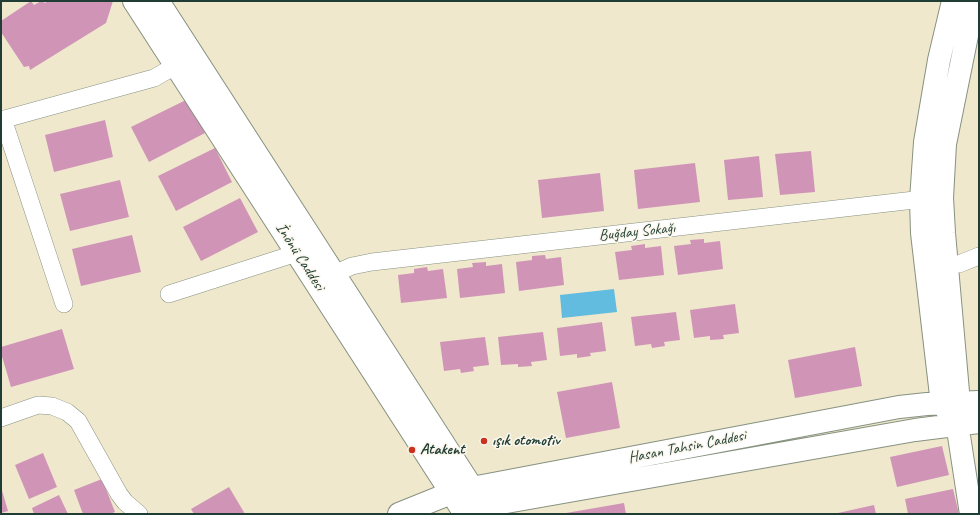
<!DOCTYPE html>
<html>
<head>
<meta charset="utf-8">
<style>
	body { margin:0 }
	#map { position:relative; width:980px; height:515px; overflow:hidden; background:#efe8cd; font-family:Caveat,sans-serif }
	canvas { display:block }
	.frame { position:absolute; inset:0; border:2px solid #1f3d34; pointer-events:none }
</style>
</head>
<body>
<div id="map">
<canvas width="980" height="515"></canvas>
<div class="frame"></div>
</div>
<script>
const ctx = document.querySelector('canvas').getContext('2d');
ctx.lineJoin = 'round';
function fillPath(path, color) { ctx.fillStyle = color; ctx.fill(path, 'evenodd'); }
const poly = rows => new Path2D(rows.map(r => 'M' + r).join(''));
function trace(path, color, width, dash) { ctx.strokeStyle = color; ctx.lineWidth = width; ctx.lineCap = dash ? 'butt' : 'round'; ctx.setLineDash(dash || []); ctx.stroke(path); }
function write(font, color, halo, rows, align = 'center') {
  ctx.font = font + ' Caveat,sans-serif'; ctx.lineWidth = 3; ctx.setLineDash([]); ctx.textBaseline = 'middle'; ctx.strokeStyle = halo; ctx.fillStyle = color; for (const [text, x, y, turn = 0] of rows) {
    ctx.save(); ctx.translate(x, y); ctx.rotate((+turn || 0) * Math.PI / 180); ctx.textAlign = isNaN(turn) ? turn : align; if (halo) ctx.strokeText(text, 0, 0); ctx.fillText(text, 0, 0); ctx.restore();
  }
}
fillPath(poly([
	[614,289,617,312,562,318,560,295]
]), '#61bcdf');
fillPath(poly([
	[31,1,34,5,41,1,45,3,48,1,113,1,106,23,30,70,29,66,24,67,1,32,1,21],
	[188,99,205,133,149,162,131,127],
	[105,120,113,157,54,172,45,135],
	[215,148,232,182,176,211,158,176],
	[811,151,815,192,780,195,775,154],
	[759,156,763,197,728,200,724,160],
	[695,163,700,202,638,209,634,170],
	[600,173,604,211,542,218,538,180],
	[120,180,129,217,70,231,60,194],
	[240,198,258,232,201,261,183,227],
	[132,235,141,272,81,286,72,249],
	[704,239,704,243,720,241,723,269,678,275,674,246,691,244,690,240],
	[645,244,645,248,661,246,664,275,619,280,615,252,632,250,631,246],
	[545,255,546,259,561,257,564,285,519,291,516,262,532,260,532,256],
	[486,262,486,266,502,264,505,293,460,298,457,269,473,267,472,263],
	[427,267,428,271,443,269,447,298,401,303,398,275,414,273,414,269],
	[735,304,739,333,723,335,724,339,710,340,710,336,694,338,690,310],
	[676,312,680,340,664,342,665,346,652,348,651,344,635,346,631,317],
	[602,322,606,351,590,353,591,356,577,358,577,354,560,356,557,328],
	[62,329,74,369,11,387,1,353,1,347],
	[543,332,547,360,531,362,532,366,518,367,518,364,501,365,498,337],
	[485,337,489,365,473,367,474,371,461,373,460,369,444,371,440,342],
	[855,347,862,386,795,398,788,360],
	[612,382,620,428,566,438,557,392],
	[942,446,949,475,897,487,890,457],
	[43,453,57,487,29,499,15,465],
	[102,479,115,512,110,514,83,514,74,490],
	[1,487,8,511,1,513],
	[229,487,245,514,194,514,191,509],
	[953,489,959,514,908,514,905,499],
	[59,495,68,514,34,514,32,508],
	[624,503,626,514,566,514,566,513],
	[874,505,876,514,838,514,838,513]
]), '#d094b7');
const street = poly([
	[3,119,64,304],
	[1,120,154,78,175,66],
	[959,264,979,256],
	[334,274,352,266,372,262,932,198],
	[169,294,297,253],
	[1,418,38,405,52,406,67,412,78,421,119,494,125,502,139,514]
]);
const secondary = poly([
	[134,1,465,514],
	[158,1,489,514],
	[950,414,942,404,922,233,921,200,925,142,939,60,953,1],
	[472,508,915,430,979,422],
	[399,514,451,493,472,488,899,407,927,404,979,402],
	[971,514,957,423,959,403,944,233,942,198,945,144,974,1]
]);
trace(street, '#879280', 18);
trace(secondary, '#879280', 24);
trace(street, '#fff', 17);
trace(secondary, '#fff', 22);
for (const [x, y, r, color] of [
	[484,441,4,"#c8321e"],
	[412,450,4,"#c8321e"]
]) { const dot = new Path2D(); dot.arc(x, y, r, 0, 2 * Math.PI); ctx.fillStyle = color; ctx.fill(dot); trace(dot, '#fbf7ec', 1.5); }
write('16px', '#1f3d34', '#fbf7ec', [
	["Buğday Sokağı",637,232,-6],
	["İnönü Caddesi",300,257,57],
	["Hasan Tahsin Caddesi",687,447,-11]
]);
write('bold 16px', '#1f3d34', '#fbf7ec', [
	["ışık otomotiv",492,441],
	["Atakent",420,450]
], 'left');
</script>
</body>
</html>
